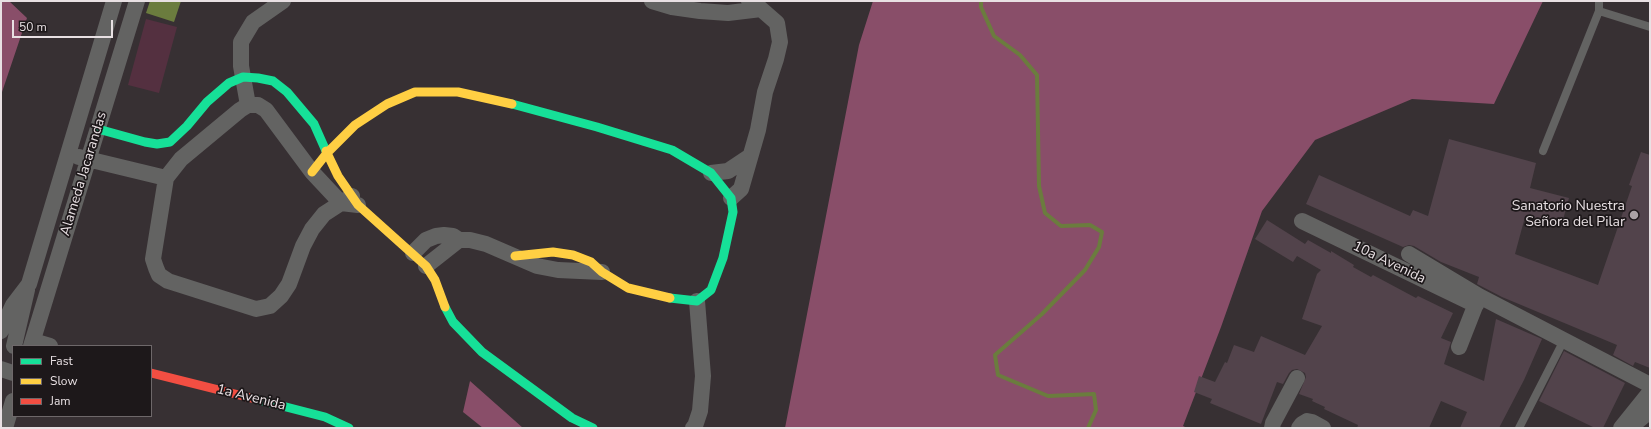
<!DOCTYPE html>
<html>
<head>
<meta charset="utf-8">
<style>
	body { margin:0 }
	#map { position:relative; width:1651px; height:429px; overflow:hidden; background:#373033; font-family:"Nunito Sans",sans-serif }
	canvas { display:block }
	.frame { position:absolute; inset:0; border:2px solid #e8e0e3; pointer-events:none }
	.legend { position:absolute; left:12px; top:345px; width:140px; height:72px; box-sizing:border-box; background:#1d181a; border:1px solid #6e686a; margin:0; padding:5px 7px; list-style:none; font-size:12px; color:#e8e0e3 }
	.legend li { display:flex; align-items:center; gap:8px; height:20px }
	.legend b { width:20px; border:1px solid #6e686a }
	.scale { position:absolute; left:12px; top:20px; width:101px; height:18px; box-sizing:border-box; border:2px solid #e8e0e3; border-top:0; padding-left:5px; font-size:12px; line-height:14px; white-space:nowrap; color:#e8e0e3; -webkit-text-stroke:3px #1d181a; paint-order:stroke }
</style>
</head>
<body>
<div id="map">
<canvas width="1651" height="429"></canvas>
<div class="frame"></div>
<ul class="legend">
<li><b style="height:5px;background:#16e098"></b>Fast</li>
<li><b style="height:5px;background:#ffcf43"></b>Slow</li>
<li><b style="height:5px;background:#f24e42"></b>Jam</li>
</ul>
<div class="scale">50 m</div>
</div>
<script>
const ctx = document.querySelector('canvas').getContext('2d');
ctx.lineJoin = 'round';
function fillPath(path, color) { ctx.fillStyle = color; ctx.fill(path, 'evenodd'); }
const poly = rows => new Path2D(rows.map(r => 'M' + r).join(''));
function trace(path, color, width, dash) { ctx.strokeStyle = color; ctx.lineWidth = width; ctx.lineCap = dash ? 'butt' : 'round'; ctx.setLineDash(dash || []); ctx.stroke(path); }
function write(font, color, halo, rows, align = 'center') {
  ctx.font = font + ' "Nunito Sans",sans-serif'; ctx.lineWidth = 3.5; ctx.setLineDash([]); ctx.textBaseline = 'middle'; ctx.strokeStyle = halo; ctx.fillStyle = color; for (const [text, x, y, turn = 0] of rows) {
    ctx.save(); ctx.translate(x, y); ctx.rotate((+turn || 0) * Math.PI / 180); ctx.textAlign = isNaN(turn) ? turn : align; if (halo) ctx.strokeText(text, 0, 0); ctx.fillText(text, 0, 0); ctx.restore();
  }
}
fillPath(poly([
	[146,19,177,27,159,93,128,85]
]), '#543040');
fillPath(poly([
	[1,1,9,1,27,18,1,95],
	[873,1,1543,1,1494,104,1412,99,1315,140,1262,211,1221,327,1183,426,1187,428,785,428,859,45],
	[470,381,523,428,483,428,463,412]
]), '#894e69');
fillPath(poly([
	[150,1,181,1,174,22,146,13]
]), '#6b7c3e');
trace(poly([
	[981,1,981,7,994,36,1020,55,1037,75,1039,186,1045,213,1061,226,1090,225,1102,232,1099,247,1085,270,1042,314,995,355,998,375,1048,396,1094,394,1096,410,1088,428]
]), '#6b7c3e', 4);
fillPath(poly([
	[1449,139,1536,163,1530,188,1569,198,1561,227,1525,217,1515,254,1598,285,1632,186,1629,185,1641,152,1650,155,1650,368,1635,362,1633,366,1613,355,1617,345,1502,297,1477,284,1479,277,1441,262,1414,246,1409,245,1403,247,1306,204,1319,175,1410,216,1413,210,1428,216],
	[1267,220,1305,244,1308,240,1331,253,1331,251,1354,265,1353,267,1371,277,1373,275,1416,298,1418,296,1453,313,1441,338,1451,342,1444,364,1484,381,1496,319,1542,339,1524,380,1499,428,1460,428,1467,412,1441,401,1429,428,1357,428,1358,425,1324,409,1325,407,1312,401,1313,399,1299,394,1306,377,1305,373,1297,369,1292,370,1289,373,1283,384,1277,382,1261,424,1210,403,1212,399,1194,392,1199,376,1215,382,1225,362,1227,363,1234,345,1254,352,1261,336,1305,355,1322,326,1302,319,1317,274,1321,270,1297,256,1293,262,1255,239],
	[1564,351,1625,383,1603,428,1595,428,1539,401]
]), '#52434b');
trace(poly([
	[1599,11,1650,27],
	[1543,151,1599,11,1599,1],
	[1519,428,1564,340]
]), '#636362', 8);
trace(poly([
	[652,1,672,7,700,11,728,13,761,9],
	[248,105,241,66,241,42,253,22,283,1],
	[79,157,166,178],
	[711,173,728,171,749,157],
	[352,196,341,203,324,214,312,229,303,246,289,284,281,296,270,306,256,309,168,281,159,275,156,268,153,259,166,178,181,159,240,110,248,105,258,105,266,110,312,172,341,203,358,205],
	[731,198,741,189,758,130,765,92,776,59,780,42,777,23,761,9,749,1],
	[1302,221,1476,305],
	[413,253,426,240,436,236,444,235,453,236,459,240,470,240,486,244,537,266,558,270,602,272],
	[1409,254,1479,296,1459,347],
	[426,266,459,240],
	[1479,296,1650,385],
	[1,331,13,305,29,284,114,1],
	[33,341,50,346],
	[14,346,27,290],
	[31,346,137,1],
	[1,369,13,373],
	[5,428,13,401],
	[693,428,695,426,700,411,703,376,697,301],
	[1272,428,1273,423,1297,378],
	[1299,428,1302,424,1307,421,1312,422,1323,428],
	[1621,428,1650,392],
	[1628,428,1633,425,1650,411]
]), '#636362', 16);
trace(poly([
	[512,104,597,127,672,150,711,173,731,198,733,212,723,258,711,290,697,301,670,298],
	[98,129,145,142,157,144,170,142,187,126,207,102,229,83,243,77,258,78,273,81,287,92,314,124,326,151],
	[445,307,453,322,482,352,572,418,593,428],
	[255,399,325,417,349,428]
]), '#16e098', 9);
trace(poly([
	[326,151,338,176,358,205,426,266,435,280,445,307],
	[312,172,327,153,355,125,387,104,415,92,458,92,512,104],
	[515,256,553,252,573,255,591,262,602,272,628,288,670,298]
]), '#ffcf43', 9);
trace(poly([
	[151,373,255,399]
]), '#f24e42', 9);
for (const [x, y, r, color] of [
	[1634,215,5,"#aaa2a5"]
]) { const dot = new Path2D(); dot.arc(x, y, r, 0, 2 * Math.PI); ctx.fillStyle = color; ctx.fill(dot); trace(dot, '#1d181a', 1.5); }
write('14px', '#e8e0e3', '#1d181a', [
	["Alameda Jacarandas",84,174,-73],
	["10a Avenida",1389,263,26],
	["1a Avenida",251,398,14]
]);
write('14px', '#e8e0e3', '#1d181a', [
	["Sanatorio Nuestra",1625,207],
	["Señora del Pilar",1625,223]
], 'right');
</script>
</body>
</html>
